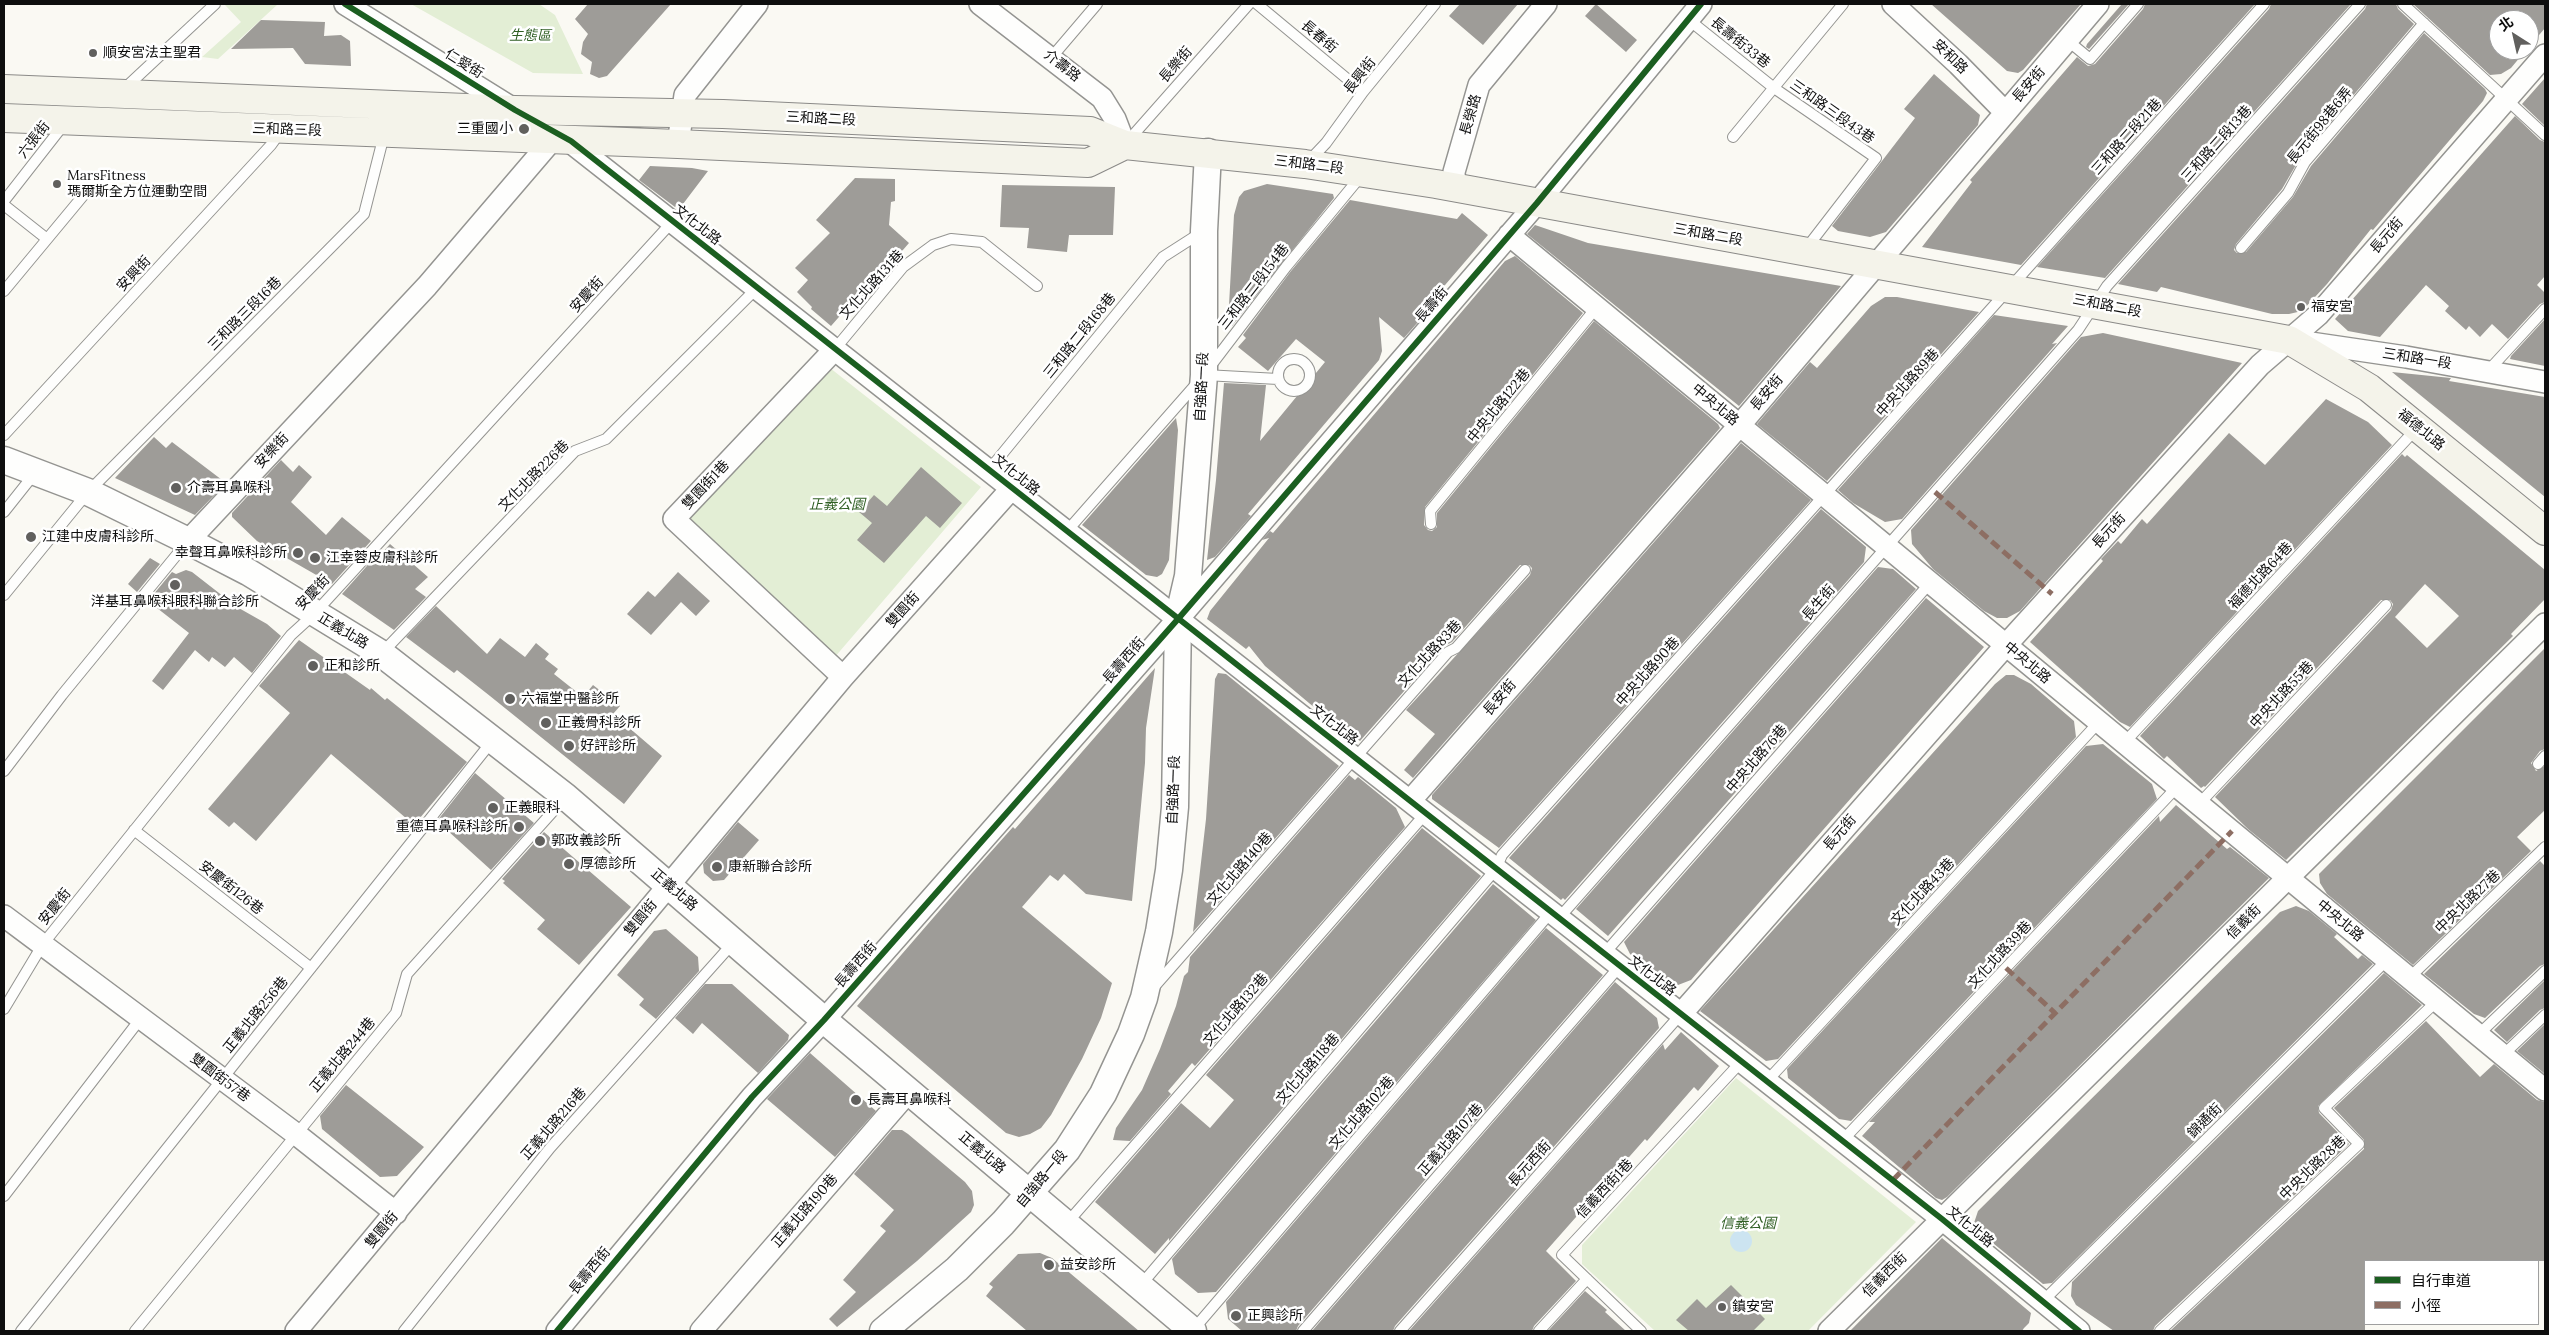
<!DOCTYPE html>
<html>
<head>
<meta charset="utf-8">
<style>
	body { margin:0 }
	#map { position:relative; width:2549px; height:1335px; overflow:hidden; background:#faf9f3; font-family:Lora,"Noto Sans TC",serif }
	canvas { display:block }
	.frame { position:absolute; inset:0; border:5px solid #0e0e0e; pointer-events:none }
	.legend { position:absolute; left:2364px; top:1260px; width:175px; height:65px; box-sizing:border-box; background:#fff; border:1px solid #9f9f9f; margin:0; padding:6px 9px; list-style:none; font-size:15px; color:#0e0e0e }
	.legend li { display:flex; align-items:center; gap:10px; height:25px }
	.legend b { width:25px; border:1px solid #9f9f9f }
	.north { position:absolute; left:2489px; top:10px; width:50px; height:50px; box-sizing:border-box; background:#fff; border:1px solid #9f9f9f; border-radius:50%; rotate:325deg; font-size:14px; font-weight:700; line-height:20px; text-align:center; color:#0e0e0e }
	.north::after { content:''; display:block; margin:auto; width:18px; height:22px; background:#61605e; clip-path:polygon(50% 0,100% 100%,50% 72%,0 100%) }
</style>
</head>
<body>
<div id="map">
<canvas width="2549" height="1335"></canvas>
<div class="frame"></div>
<ul class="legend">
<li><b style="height:6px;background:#1b5e20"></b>自行車道</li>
<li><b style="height:6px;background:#8d6e63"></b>小徑</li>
</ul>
<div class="north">北</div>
</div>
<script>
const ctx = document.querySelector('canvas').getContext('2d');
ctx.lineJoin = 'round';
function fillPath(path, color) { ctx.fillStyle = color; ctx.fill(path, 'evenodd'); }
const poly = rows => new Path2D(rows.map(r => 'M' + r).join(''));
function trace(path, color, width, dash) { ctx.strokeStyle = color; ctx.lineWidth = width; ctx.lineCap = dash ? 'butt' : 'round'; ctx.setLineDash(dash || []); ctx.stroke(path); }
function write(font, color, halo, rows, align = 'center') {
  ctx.font = font + ' Lora,"Noto Sans TC",serif'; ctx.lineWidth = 5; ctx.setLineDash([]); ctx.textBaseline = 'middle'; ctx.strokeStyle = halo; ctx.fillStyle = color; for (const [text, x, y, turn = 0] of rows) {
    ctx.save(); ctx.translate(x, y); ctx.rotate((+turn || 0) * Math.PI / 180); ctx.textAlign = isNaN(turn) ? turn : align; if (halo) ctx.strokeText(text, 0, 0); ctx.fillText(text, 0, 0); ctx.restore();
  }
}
fillPath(poly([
	[227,4,277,5,218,59,202,57,241,22,225,5],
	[411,4,539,4,555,15,583,74,533,73],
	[830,368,981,487,834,658,689,520],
	[1736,1078,1916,1222,1808,1331,1655,1331,1582,1264,1582,1245]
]), '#e3eed5');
fillPath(poly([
	'1730 1241a11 11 0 1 1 22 0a11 11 0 1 1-22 0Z'
]), '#cce4f1');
fillPath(poly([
	[588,4,671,4,607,76,599,78,590,74,592,62,581,54,583,42,588,34,575,19],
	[1460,4,1518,4,1483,45,1449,16],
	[1596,4,1637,40,1626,52,1585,16],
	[1931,4,2081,4,2023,70,2018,73,2007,71],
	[2122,4,2129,4,2089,49,2086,47,2087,44],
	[2145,4,2255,4,2021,265,1922,247,1972,182,1970,180,2077,57,2088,66,2095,64,2143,9],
	[2271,4,2351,4,2105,278,2037,267,2269,9],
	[2367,4,2396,4,2398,9,2414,24,2300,158,2282,189,2236,244,2234,250,2237,253,2246,252,2293,197,2311,166,2424,33,2485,89,2487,93,2483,101,2373,230,2371,229,2327,284,2302,311,2289,314,2272,314,2161,287,2157,292,2118,284,2365,9],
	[2413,4,2545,4,2545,28,2529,47,2529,20,2499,20,2499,50,2526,50,2511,68,2501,74,2490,75],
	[261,20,325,22,324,36,341,35,350,41,351,66,305,64,293,48,231,49],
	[1934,74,1980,115,1978,125,1886,232,1870,237,1838,231,1832,226,1915,118,1904,109],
	[2545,78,2545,126,2522,104],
	[2515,116,2540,140,2545,142,2545,276,2537,285,2545,293,2545,302,2540,304,2508,339,2492,324,2480,337,2469,326,2466,330,2445,311,2449,306,2426,285,2380,337,2348,331,2335,319],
	[650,166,692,168,708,171,683,204,679,202,675,207,639,180],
	[855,178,895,179,895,201,891,202,889,225,909,243,896,258,898,260,865,298,860,293,831,326,811,309,812,307,797,292,808,280,795,268,830,233,816,220],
	[1267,184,1333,194,1334,198,1232,326,1228,323,1234,215,1239,197,1244,191],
	[1002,185,1115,187,1113,235,1069,235,1067,252,1027,248,1029,228,1000,227],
	[1350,200,1457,219,1462,213,1488,235,1415,320,1418,322,1404,338,1379,317,1382,351,1379,360,1248,514,1251,516,1215,557,1207,560,1216,480,1224,383,1266,385,1260,441,1325,362,1296,339,1268,371,1238,347,1246,338,1243,335,1291,271],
	[1535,225,1588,243,1841,286,1739,406,1527,234],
	[1515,256,1583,313,1425,507,1424,525,1428,530,1432,531,1437,527,1437,513,1594,321,1718,424,1720,428,1413,778,1404,770,1435,734,1406,710,1530,575,1532,568,1529,565,1520,565,1452,642,1443,647,1360,741,1349,732,1347,735,1265,666,1249,646,1246,649,1207,619,1210,611,1269,538,1262,540,1270,531,1273,533,1505,261],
	[1885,297,1897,297,1979,312,1827,481,1757,424,1810,362,1817,368,1871,306],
	[1994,315,2068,326,2052,344,2057,343,1902,519,1885,522,1853,503,1838,490],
	[2545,319,2545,366,2510,359,2511,356],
	[2103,333,2242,363,2020,611,2007,618,1997,618,1984,611,1933,569,1912,544,1911,530,2081,337],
	[2392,372,2451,378,2449,381,2545,397,2545,497],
	[2326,399,2368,422,2392,445,2130,727,2120,722,2030,642,2103,561,2101,559,2118,541,2121,544,2142,519,2147,524,2229,433,2265,465],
	[1176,418,1178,430,1169,560,1162,574,1157,577,1146,575,1082,525],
	[154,437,166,448,172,442,226,483,195,515,115,478],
	[1741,443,1811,500,1499,848,1432,799,1432,795],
	[2402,454,2405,457,2407,455,2545,570,2545,599,2511,634,2513,636,2286,860,2248,829,2215,797,2391,610,2393,604,2390,600,2381,600,2205,787,2204,786,2201,788,2167,756,2164,759,2140,736],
	[2425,584,2459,616,2427,648,2395,617],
	[281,460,293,472,299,465,312,477,291,502,326,535,342,517,371,541,332,584,257,541,232,517,232,513],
	[921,467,962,503,940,528,926,516,884,563,857,540,872,523,859,512,874,495,887,506],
	[1821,509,1866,547,1864,562,1565,900,1563,898,1561,900,1509,858],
	[390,544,428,577,415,589,426,597,394,630,342,594,381,550,383,552],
	[150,558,160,564,137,592,128,584],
	[1878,567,1893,569,1916,589,1608,936,1576,909],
	[186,570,192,572,237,607,267,624,281,636,252,673,234,657,225,667,212,657,209,662,195,650,163,690,152,681,189,633,148,601,172,572,176,574],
	[678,572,710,601,696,616,681,602,651,635,627,614,648,591,655,597],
	[1926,598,1984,647,1691,980,1678,985,1666,983,1630,954,1624,942],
	[436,606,487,654,500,638,525,657,536,643,549,654,545,659,558,669,554,674,583,697,593,685,620,706,613,714,662,756,624,804,490,696,457,670,454,673,406,637],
	[299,640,370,690,371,688,385,700,387,698,467,762,414,825,331,754,256,841,234,822,229,827,208,809,290,713,259,686],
	[2545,648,2545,749,2540,751,2531,763,2536,771,2545,766,2545,810,2517,837,2531,851,2413,965,2327,894,2320,883,2319,874],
	[1155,668,1146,728,1145,763,1132,901,1086,894,1064,874,1058,881,1050,875,1022,907,1112,983,1101,1018,1082,1059,1051,1115,1041,1128,1030,1134,1019,1137,1006,1133,857,1006,972,873,1013,827,1015,829],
	[1218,673,1226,674,1339,766,1193,932,1206,819,1215,679],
	[2006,675,2014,675,2031,684,2074,721,2076,737,1778,1059,1766,1061,1700,1011,1995,684],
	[2103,744,2152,784,2157,799,1851,1121,1839,1119,1788,1078,1787,1069,2086,746],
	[475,773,534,823,491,870,437,821],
	[1349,775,1355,780,1358,777,1396,808,1405,827,1195,1066,1192,1063,1168,1091,1171,1094,1130,1141,1113,1140,1116,1128,1142,1090,1160,1049,1176,1006,1184,976,1188,972,1190,957],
	[2176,805,2227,849,2230,847,2269,878,1947,1197,1942,1200,1936,1198,1862,1136,1875,1122,1869,1122,2159,816,2160,822],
	[738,822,759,840,724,880,713,881,704,873,703,864],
	[1422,828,1481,876,1169,1241,1169,1238,1155,1254,1095,1202,1181,1103,1210,1128,1234,1100,1206,1075],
	[544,832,631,907,579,965,537,929,545,920,503,883,505,881,502,879],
	[2540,861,2545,866,2545,964,2540,966,2485,1018,2474,1014,2424,974],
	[1493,884,1536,920,1216,1292,1198,1293,1175,1274,1172,1259],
	[2296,906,2309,911,2337,934,2334,937,2358,959,2362,955,2373,964,2052,1283,2043,1284,1977,1230,1974,1223,1978,1211,2280,912],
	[1546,928,1603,975,1298,1326,1296,1331,1242,1331,1228,1319,1226,1302],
	[666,929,698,957,699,971,656,1019,639,1005,644,999,617,975,654,931],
	[2384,973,2422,1005,2318,1106,2319,1113,2349,1144,2155,1326,2153,1331,2114,1331,2076,1305,2071,1296,2072,1282],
	[2545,980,2545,1008,2540,1010,2507,1042,2494,1030],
	[1615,982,1657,1018,1659,1028,1395,1326,1393,1331,1312,1331],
	[705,984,732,984,789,1035,788,1040,758,1073,702,1023,693,1034,675,1018],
	[2426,1021,2480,1077,2494,1064,2537,1100,2545,1102,2545,1261,2365,1261,2365,1331,2170,1331,2364,1149,2364,1140,2334,1108],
	[2545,1024,2545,1074,2517,1051],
	[1681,1032,1719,1066,1698,1091,1694,1087,1647,1141,1645,1139,1546,1251,1576,1281,1534,1326,1532,1331,1409,1331,1663,1044,1665,1050],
	[810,1053,876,1111,835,1157,767,1099],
	[346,1085,424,1147,397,1176,380,1177,322,1129,320,1116],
	[892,1130,902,1130,908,1134,965,1182,972,1191,974,1205,971,1212,917,1261,837,1327,829,1319,856,1292,843,1280,886,1231,880,1226,894,1210,854,1174],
	[1942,1238,2031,1313,2029,1323,2024,1328,2022,1331,1850,1331],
	[1040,1253,1052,1258,1139,1331,1027,1331,986,1296,993,1287,989,1284,1018,1254],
	[1731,1285,1765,1319,1753,1331,1689,1331,1676,1320,1697,1299,1706,1308],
	[1585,1291,1607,1310,1605,1312,1626,1331,1548,1331]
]), '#9e9c98');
const service = poly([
	[1257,4,1363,92],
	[2403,4,2545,135],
	[1689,20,1774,88,1876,158,1805,250],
	[2067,40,2090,59,2138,4],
	[1051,58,1097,4],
	[123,90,215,4],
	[1733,137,1843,4],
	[1127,142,1249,4],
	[1308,162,1326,143,1363,92,1435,4],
	[4,201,65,123],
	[4,205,47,239],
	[2241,248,2288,193,2305,162,2424,23],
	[4,291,87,191],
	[835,349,903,267,933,245,951,239,982,242,1037,286],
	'1278 375a16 16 0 1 1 32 0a16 16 0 1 1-32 0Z',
	[1209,368,1286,267,1361,176],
	[2488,371,2545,309],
	[1205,375,1278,379],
	[4,435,271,145,281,131],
	[989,470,1163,257,1202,232],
	[4,512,35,473],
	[1431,524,1430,511,1596,308],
	[1067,531,1198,382],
	[4,595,88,492,364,214,384,135],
	[382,653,575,451,606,439,757,288],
	[2124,743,2417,428],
	[2538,764,2545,756],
	[4,771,62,695,188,541],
	[2199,804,2386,605],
	[134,830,311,968],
	[1559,918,2078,330,2107,286,2360,4],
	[1604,954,1930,583],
	[2409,978,2545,847],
	[1154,987,1448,652,1456,648,1525,570],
	[4,1009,43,944,291,635,314,614,673,221],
	[2478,1035,2545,971],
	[2503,1055,2545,1015],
	[1767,1081,2099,722],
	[1842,1141,2177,787],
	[4,1196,141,1018],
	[1067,1223,1426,813],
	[1140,1286,1496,869,1502,855,2264,4],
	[2042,1302,2387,960],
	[1193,1330,1551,912],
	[21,1331,493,740],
	[135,1331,396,1013,407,974,565,798],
	[404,1331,550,1148,733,943],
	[1303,1331,1620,966],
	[1400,1331,1681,1014],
	[1539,1331,1587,1279],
	[1641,1331,1562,1255,1741,1062],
	[2160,1331,2359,1144,2324,1108,2437,1001]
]);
const minor = poly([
	[345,4,515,110],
	[980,4,1102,98,1115,119,1125,145],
	[1893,4,1958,64,2005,112],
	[564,137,1942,1219,2079,1331],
	[678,144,685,95,757,4],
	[1455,189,1454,172,1479,85,1546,4],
	[1509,235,2545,1090],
	[2297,341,2406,357,2545,382],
	[835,349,674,519,843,677],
	[188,541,427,286,552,140],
	[1410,801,1739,426,2098,4],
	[4,916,296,1134,396,1213],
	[1681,1014,2006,645,2260,365,2318,315,2545,55],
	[296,1331,843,677,1012,488],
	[557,1331,752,1097,824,1020,1178,619,1537,203,1701,4],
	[701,1331,909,1091],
	[1829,1331,2545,624]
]);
const tertiary = poly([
	[4,460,88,492,188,541,248,572,382,654,566,797,824,1020,1193,1331],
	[883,1331,957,1269,1003,1223,1067,1150,1103,1094,1131,1034,1144,998,1159,932,1169,870,1175,807,1178,619,1188,576,1204,375,1204,231,1208,152]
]);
const secondary = poly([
	[4,89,515,110,723,114,1090,131,1125,145,1305,164,1436,184,2289,340,2369,388,2545,531],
	[4,118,678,144,1088,163,1125,145]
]);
trace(service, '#949491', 12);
trace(minor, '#949491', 24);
trace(tertiary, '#949491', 29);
trace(secondary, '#8b8a88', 30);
trace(service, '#fefefd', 10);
trace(minor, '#fefefd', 21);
trace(tertiary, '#fefefd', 26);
trace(secondary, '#f4f3ea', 28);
trace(poly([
	[1935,492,2052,594],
	[2006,968,2055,1013],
	[1893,1180,2232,831]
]), '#8d6e63', 5, [10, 5]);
trace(poly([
	[345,4,515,110,571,141,1942,1219,2079,1331],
	[557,1331,752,1097,824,1020,1178,619,1537,203,1701,4]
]), '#1b5e20', 6);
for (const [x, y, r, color] of [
	[93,53,5,"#61605e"],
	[524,129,6,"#61605e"],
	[57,184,5,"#61605e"],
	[2301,307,5,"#61605e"],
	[176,488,6,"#61605e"],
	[31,537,6,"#61605e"],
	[298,553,6,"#61605e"],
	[315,558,6,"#61605e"],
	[175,585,6,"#61605e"],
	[313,666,6,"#61605e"],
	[510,699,6,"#61605e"],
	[546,723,6,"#61605e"],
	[569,746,6,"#61605e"],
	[493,808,6,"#61605e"],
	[519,827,6,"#61605e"],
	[540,841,6,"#61605e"],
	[569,864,6,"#61605e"],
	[717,867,6,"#61605e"],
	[856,1100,6,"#61605e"],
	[1049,1265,6,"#61605e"],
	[1722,1307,5,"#61605e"],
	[1236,1316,6,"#61605e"]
]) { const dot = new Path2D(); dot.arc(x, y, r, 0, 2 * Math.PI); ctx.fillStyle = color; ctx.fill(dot); trace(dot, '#fff', 2); }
write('italic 14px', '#305f24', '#fff', [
	["生態區",530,36],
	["正義公園",837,505],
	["信義公園",1748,1224]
]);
write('14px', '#0e0e0e', '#fff', [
	["長春街",1319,37,40],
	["長壽街33巷",1740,43,39],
	["安和路",1950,57,44],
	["仁愛街",464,64,32],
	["長樂街",1176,65,-49],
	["介壽路",1062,66,38],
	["長興街",1360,76,-52],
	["長安街",2029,85,-49],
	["三和路三段43巷",1832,112,35],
	["長榮路",1471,115,-74],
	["三和路二段",821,119,3],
	["長元街98巷6弄",2320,126,-51],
	["三和路三段",287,130,2],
	["三和路二段21巷",2127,137,-48],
	["六張街",34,140,-52],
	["三和路二段13巷",2217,144,-48],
	["三和路二段",1309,165,7],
	["文化北路",697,225,38],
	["三和路二段",1708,235,10],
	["長元街",2387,236,-49],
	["安興街",134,274,-47],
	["文化北路131巷",872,285,-48],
	["三和路二段154巷",1254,287,-52],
	["安慶街",587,295,-48],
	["長壽街",1432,305,-49],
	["三和路二段",2107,306,11],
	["三和路三段16巷",245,314,-45],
	["三和路二段168巷",1080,336,-51],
	["三和路一段",2417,359,9],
	["中央北路89巷",1908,383,-48],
	["自強路一段",1202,387,-87],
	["長安街",1767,393,-50],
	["中央北路",1715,405,40],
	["中央北路122巷",1499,406,-51],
	["福德北路",2421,430,39],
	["安樂街",272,451,-47],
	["文化北路",1016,475,39],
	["文化北路226巷",534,476,-45],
	["雙園街1巷",706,485,-47],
	["長元街",2109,531,-48],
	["福德北路64巷",2261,576,-47],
	["安慶街",313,593,-47],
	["長生街",1819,603,-49],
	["雙園街",903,610,-48],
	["正義北路",343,631,31],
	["文化北路83巷",1430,654,-47],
	["長壽西街",1124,661,-49],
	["中央北路",2027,663,40],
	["中央北路90巷",1648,672,-48],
	["中央北路55巷",2282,695,-47],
	["長安街",1500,698,-49],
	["文化北路",1334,725,38],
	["中央北路76巷",1757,759,-49],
	["自強路一段",1174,790,-88],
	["長元街",1840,833,-49],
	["文化北路140巷",1240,869,-49],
	["安慶街126巷",231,888,38],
	["正義北路",674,890,41],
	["文化北路43巷",1923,892,-47],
	["中央北路27巷",2468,902,-44],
	["安慶街",55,907,-51],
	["雙園街",641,918,-50],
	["中央北路",2340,921,40],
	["信義街",2244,922,-45],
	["文化北路39巷",2000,955,-47],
	["長壽西街",856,965,-49],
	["文化北路",1652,976,38],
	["文化北路132巷",1236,1010,-49],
	["正義北路256巷",256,1015,-51],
	["正義北路244巷",343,1055,-50],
	["文化北路118巷",1308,1069,-49],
	["雙園街57巷",220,1078,37],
	["文化北路102巷",1362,1113,-49],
	["錦通街",2205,1121,-45],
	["正義北路216巷",554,1124,-49],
	["正義北路107巷",1451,1140,-49],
	["正義北路",982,1153,40],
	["長元西街",1530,1164,-48],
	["中央北路28巷",2313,1168,-44],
	["自強路一段",1042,1179,-50],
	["信義西街1巷",1605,1189,-47],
	["正義北路190巷",805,1211,-49],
	["文化北路",1970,1227,39],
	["雙園街",382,1230,-50],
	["長壽西街",590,1271,-51],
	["信義西街",1885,1275,-45]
]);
write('14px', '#0e0e0e', '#fff', [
	["順安宮法主聖君",103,53],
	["三重國小",513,129,"right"],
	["MarsFitness",67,176],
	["瑪爾斯全方位運動空間",67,192],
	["福安宮",2311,307],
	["介壽耳鼻喉科",187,488],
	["江建中皮膚科診所",42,537],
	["幸聲耳鼻喉科診所",287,553,"right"],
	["江幸蓉皮膚科診所",326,558],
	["洋基耳鼻喉科眼科聯合診所",175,602,"center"],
	["正和診所",324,666],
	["六福堂中醫診所",521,699],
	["正義骨科診所",557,723],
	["好評診所",580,746],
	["正義眼科",504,808],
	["重德耳鼻喉科診所",508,827,"right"],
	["郭政義診所",551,841],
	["厚德診所",580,864],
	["康新聯合診所",728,867],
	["長壽耳鼻喉科",867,1100],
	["益安診所",1060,1265],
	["鎮安宮",1732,1307],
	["正興診所",1247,1316]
], 'left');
</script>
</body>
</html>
